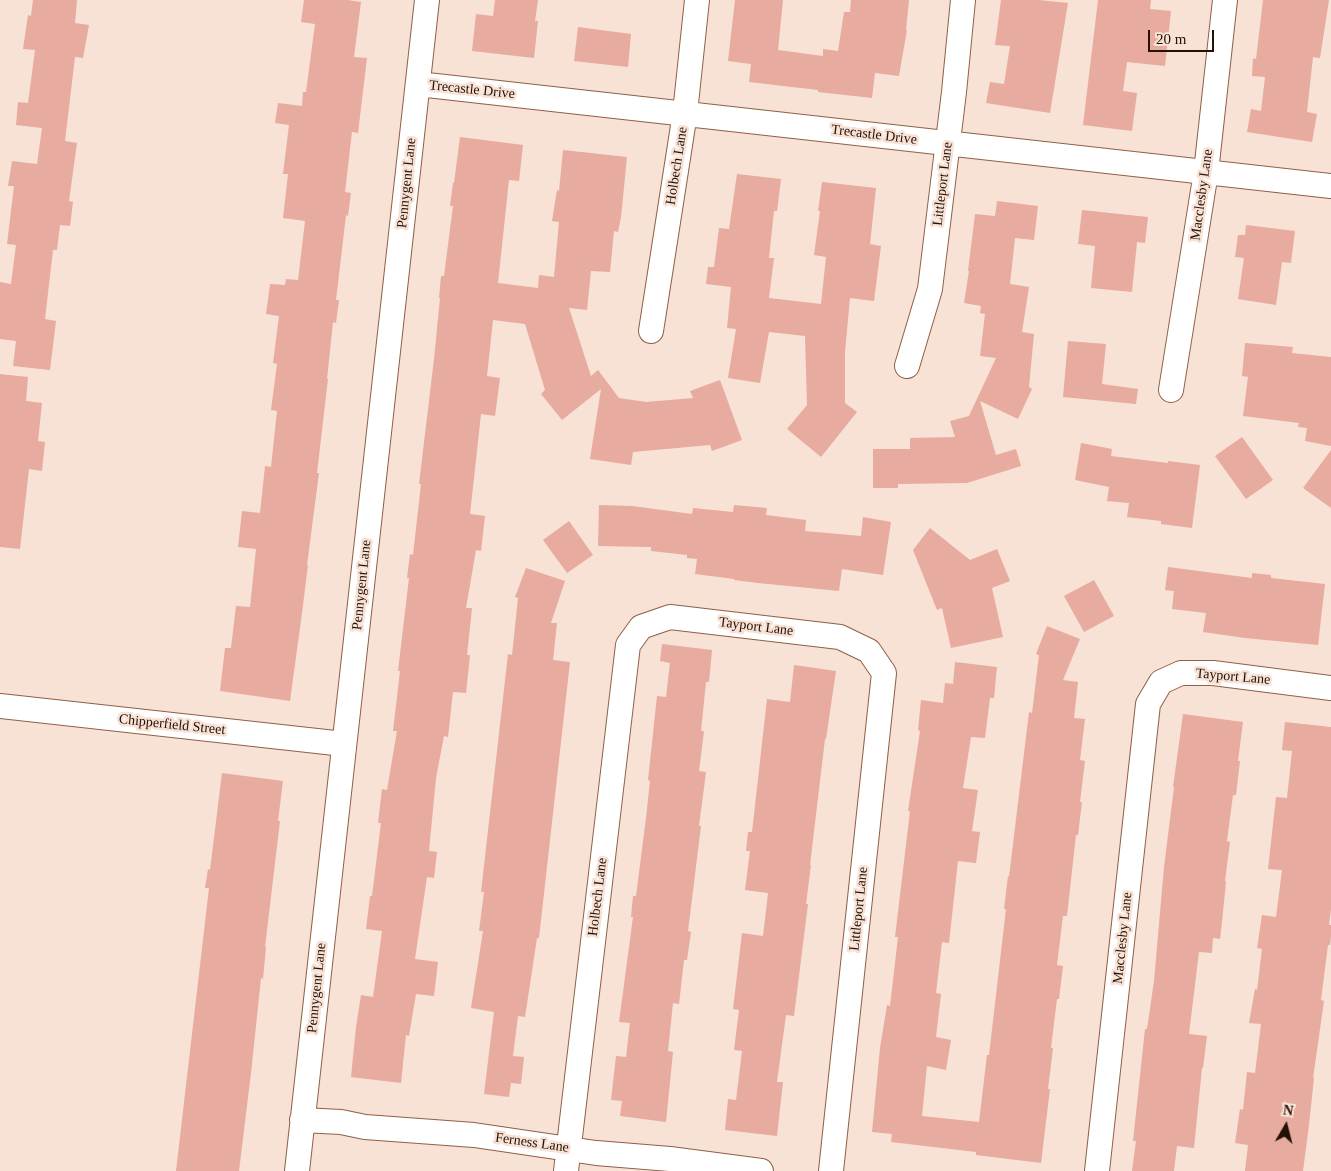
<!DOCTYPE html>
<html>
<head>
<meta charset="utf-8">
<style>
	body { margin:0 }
	#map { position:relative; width:1331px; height:1171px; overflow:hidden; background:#f8e1d5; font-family:"Times New Roman",serif }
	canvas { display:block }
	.north { position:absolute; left:1261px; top:1101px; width:50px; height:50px; -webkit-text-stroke:4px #f8e1d5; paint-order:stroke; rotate:8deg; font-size:14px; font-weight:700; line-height:20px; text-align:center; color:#231106 }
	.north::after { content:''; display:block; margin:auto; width:18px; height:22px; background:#231106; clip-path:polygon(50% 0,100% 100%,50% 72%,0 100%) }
	.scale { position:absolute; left:1148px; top:30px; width:66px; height:22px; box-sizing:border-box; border:2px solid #231106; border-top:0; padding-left:6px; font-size:15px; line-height:18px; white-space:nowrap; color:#231106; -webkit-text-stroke:4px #f8e1d5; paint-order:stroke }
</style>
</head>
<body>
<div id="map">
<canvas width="1331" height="1171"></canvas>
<div class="north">N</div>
<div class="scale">20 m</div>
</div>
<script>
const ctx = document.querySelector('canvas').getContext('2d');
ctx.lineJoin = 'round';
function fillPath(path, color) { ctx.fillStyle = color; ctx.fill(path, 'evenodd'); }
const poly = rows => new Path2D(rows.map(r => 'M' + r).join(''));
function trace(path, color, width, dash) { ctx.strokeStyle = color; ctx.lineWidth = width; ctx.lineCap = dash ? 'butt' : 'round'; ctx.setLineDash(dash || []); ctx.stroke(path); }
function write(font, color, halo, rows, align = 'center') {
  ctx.font = font + ' "Times New Roman",serif'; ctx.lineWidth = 5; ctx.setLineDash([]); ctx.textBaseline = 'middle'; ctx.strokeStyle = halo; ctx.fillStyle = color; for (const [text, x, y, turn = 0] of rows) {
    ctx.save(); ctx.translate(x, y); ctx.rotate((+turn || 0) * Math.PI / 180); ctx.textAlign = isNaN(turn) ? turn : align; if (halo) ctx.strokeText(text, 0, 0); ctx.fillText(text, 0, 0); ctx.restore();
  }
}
fillPath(poly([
	[33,0,77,0,75,23,89,25,83,58,75,57,65,141,77,143,69,201,73,202,70,226,60,225,57,250,53,250,45,319,56,321,50,370,13,366,16,341,0,339,0,282,11,284,16,245,7,244,14,186,8,186,12,161,37,164,42,128,16,125,18,102,28,103,35,50,23,49,28,15,31,16],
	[304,0,348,0,361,2,354,57,367,58,358,133,352,132,345,192,351,193,348,216,346,215,336,300,339,300,336,323,333,322,327,379,328,379,317,473,319,473,307,565,308,565,302,613,290,701,220,691,225,648,231,648,236,606,250,607,256,549,238,547,242,511,260,513,265,466,271,467,277,411,271,410,277,364,273,363,279,316,266,314,270,284,285,285,286,279,298,280,305,221,283,218,288,174,283,174,289,125,275,123,278,103,302,106,303,92,306,92,315,24,301,22],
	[495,0,538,0,535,21,538,21,534,58,472,51,476,14,493,16],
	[735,0,783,0,778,50,823,56,823,49,838,51,844,12,850,12,851,0,909,0,906,30,907,30,899,76,875,73,872,98,818,92,818,90,749,82,751,64,728,61],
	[1001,0,1039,0,1068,3,1050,113,986,103,990,82,1004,84,1010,46,995,45],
	[1098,0,1151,0,1150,9,1171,11,1165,66,1127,62,1123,91,1137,93,1132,131,1083,125],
	[1263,0,1329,0,1320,58,1313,57,1307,112,1317,114,1312,142,1247,132,1251,109,1261,111,1265,77,1252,76,1253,58,1256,59],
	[578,27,631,34,628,67,574,61],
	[460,137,523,145,519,181,509,180,498,283,538,288,539,275,554,277,559,222,552,221,557,190,559,191,563,150,627,157,621,217,618,232,614,231,610,272,591,271,587,310,569,308,591,376,598,370,619,398,646,402,693,398,690,391,720,380,742,440,712,451,710,445,633,452,631,465,590,459,601,389,562,420,541,394,545,390,525,324,493,320,487,376,500,378,495,416,481,414,475,469,470,514,485,516,481,551,476,550,466,608,472,608,467,655,470,655,466,693,453,692,448,737,444,736,436,778,429,851,437,852,434,878,427,877,415,959,438,962,434,996,416,994,409,1036,406,1035,401,1083,351,1077,356,1027,361,995,373,997,382,931,366,929,370,896,372,896,381,823,378,823,382,789,387,790,397,731,393,731,400,671,398,671,409,578,407,578,410,554,413,555,421,484,419,484,434,359,440,298,439,298,441,276,444,276,453,206,450,206,453,183,454,183],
	[737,174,781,179,777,211,774,211,769,258,774,258,769,298,821,304,826,257,814,255,820,211,818,211,822,182,876,188,870,244,881,246,874,301,850,298,845,352,845,403,857,412,821,457,787,429,807,405,805,336,769,332,760,383,728,378,736,329,727,328,731,287,706,284,708,267,714,267,719,228,729,229],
	[997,201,1038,206,1034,240,1015,238,1010,284,1029,287,1022,332,1034,334,1029,387,1032,389,1018,419,980,401,996,455,1016,449,1021,466,967,483,898,484,898,488,873,488,873,449,910,449,910,438,955,437,950,421,969,416,996,358,980,356,985,314,980,313,981,306,964,303,969,271,968,271,975,214,995,216],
	[1082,210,1148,217,1145,243,1137,242,1132,292,1091,288,1095,246,1078,244],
	[1246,225,1295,231,1291,263,1282,262,1276,305,1238,299,1244,258,1235,257,1238,235,1245,235],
	[1068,341,1106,344,1102,384,1138,389,1136,404,1063,397],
	[1245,343,1293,347,1292,353,1331,357,1331,446,1305,441,1307,428,1298,427,1299,423,1243,416,1248,377,1242,376],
	[0,374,28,377,26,401,42,403,38,441,45,442,42,471,29,469,20,549,0,547],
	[1242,437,1273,480,1246,499,1215,456],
	[1081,443,1112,449,1111,456,1168,463,1168,461,1200,465,1192,528,1161,524,1161,521,1127,517,1129,503,1107,501,1109,487,1075,480],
	[1331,450,1331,508,1303,488],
	[599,505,632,506,692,514,693,508,733,512,734,505,767,508,766,515,806,520,805,531,861,536,863,517,891,522,883,575,842,569,839,591,758,583,734,580,734,579,695,574,697,559,687,558,687,555,651,551,651,547,598,546],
	[569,521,593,555,567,573,543,540],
	[930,528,970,560,997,549,1010,581,992,588,1003,637,951,648,942,608,937,610,913,550],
	[1168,567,1252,578,1252,573,1271,575,1271,578,1325,584,1318,645,1245,638,1203,632,1206,613,1172,609,1174,591,1165,590],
	[526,568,565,581,551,623,557,623,553,660,570,662,539,938,537,938,525,1017,518,1016,513,1056,524,1057,521,1084,511,1083,509,1097,484,1094,494,1012,471,1008,483,931,479,931,484,892,481,892,508,654,512,655,518,598,515,597],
	[1094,580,1114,616,1084,632,1064,596],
	[1047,626,1080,639,1063,680,1078,682,1074,718,1085,719,1080,760,1085,761,1080,802,1082,802,1078,835,1076,835,1067,916,1063,916,1057,965,1063,966,1059,999,1057,999,1051,1048,1053,1048,1048,1089,1050,1089,1041,1163,976,1155,976,1152,891,1142,892,1134,872,1132,880,1048,887,1005,890,1006,898,937,895,937,910,811,908,811,920,731,918,730,921,700,943,703,945,683,953,684,955,662,997,667,994,698,990,698,985,738,971,737,963,788,978,790,972,831,980,832,976,863,958,861,949,943,942,942,936,993,941,994,936,1037,951,1040,946,1070,927,1066,922,1116,979,1122,987,1055,989,1055,1006,909,1004,909,1008,876,1009,877,1029,712,1032,713,1039,655,1036,654],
	[662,644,712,650,709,682,706,682,701,731,704,731,699,771,706,772,699,826,701,826,688,931,691,932,687,960,684,960,679,1004,673,1003,668,1051,673,1052,666,1122,620,1116,622,1101,611,1100,616,1056,626,1057,630,1023,619,1022,633,917,631,917,633,896,636,896,646,818,650,781,648,780,657,696,666,697,670,663,660,661],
	[794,665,836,671,826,739,825,739,810,865,811,865,806,904,808,904,794,1016,786,1015,777,1082,783,1082,777,1136,725,1130,728,1099,736,1100,742,1051,734,1050,739,1010,733,1009,742,933,763,936,768,893,745,890,750,851,746,851,748,832,752,832,767,699,790,702],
	[1183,714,1243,722,1238,761,1240,761,1236,795,1233,795,1227,841,1230,842,1225,881,1226,882,1222,922,1220,939,1213,938,1212,953,1199,952,1189,1034,1207,1036,1203,1068,1202,1068,1194,1148,1177,1146,1174,1171,1132,1171,1136,1141,1133,1141,1145,1029,1147,1029,1154,981,1164,867,1174,787,1173,787],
	[1285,722,1331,727,1331,909,1329,925,1331,925,1331,936,1330,945,1328,945,1321,1000,1324,1001,1313,1078,1314,1078,1309,1125,1303,1171,1245,1171,1248,1145,1235,1143,1240,1109,1243,1110,1247,1072,1255,1073,1261,1024,1249,1023,1255,989,1257,990,1262,949,1257,948,1262,915,1276,917,1282,870,1268,869,1276,797,1287,798,1292,751,1282,750],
	[222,773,283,781,278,821,280,821,265,947,266,947,263,979,261,978,251,1073,239,1171,176,1171,209,888,205,888,208,869,210,870]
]), '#e8ab9f');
const minor = poly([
	[418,84,1331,186],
	[651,331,685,113,697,0],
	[907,366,930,289,954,92,963,0],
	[1171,390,1206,172,1225,0],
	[0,706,344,744],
	[302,1120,341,1122,365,1127,474,1135,596,1153,670,1159,761,1171],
	[297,1171,427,0],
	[566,1171,628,645,641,627,670,617,840,637,869,651,884,673,831,1171],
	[1097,1171,1148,704,1161,682,1181,673,1213,673,1331,688]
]);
trace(minor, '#8f6044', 26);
trace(minor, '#fff', 24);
write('14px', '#231106', '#f8e1d5', [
	["Trecastle Drive",472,90,6],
	["Trecastle Drive",874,135,7],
	["Holbech Lane",677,166,-81],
	["Pennygent Lane",407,183,-84],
	["Littleport Lane",943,184,-83],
	["Macclesby Lane",1202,195,-82],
	["Pennygent Lane",362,585,-84],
	["Tayport Lane",756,627,7],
	["Tayport Lane",1233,677,5],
	["Chipperfield Street",172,725,6],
	["Holbech Lane",598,897,-83],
	["Littleport Lane",859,909,-84],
	["Macclesby Lane",1123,938,-84],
	["Pennygent Lane",317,988,-84],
	["Ferness Lane",532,1143,8]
]);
</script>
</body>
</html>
